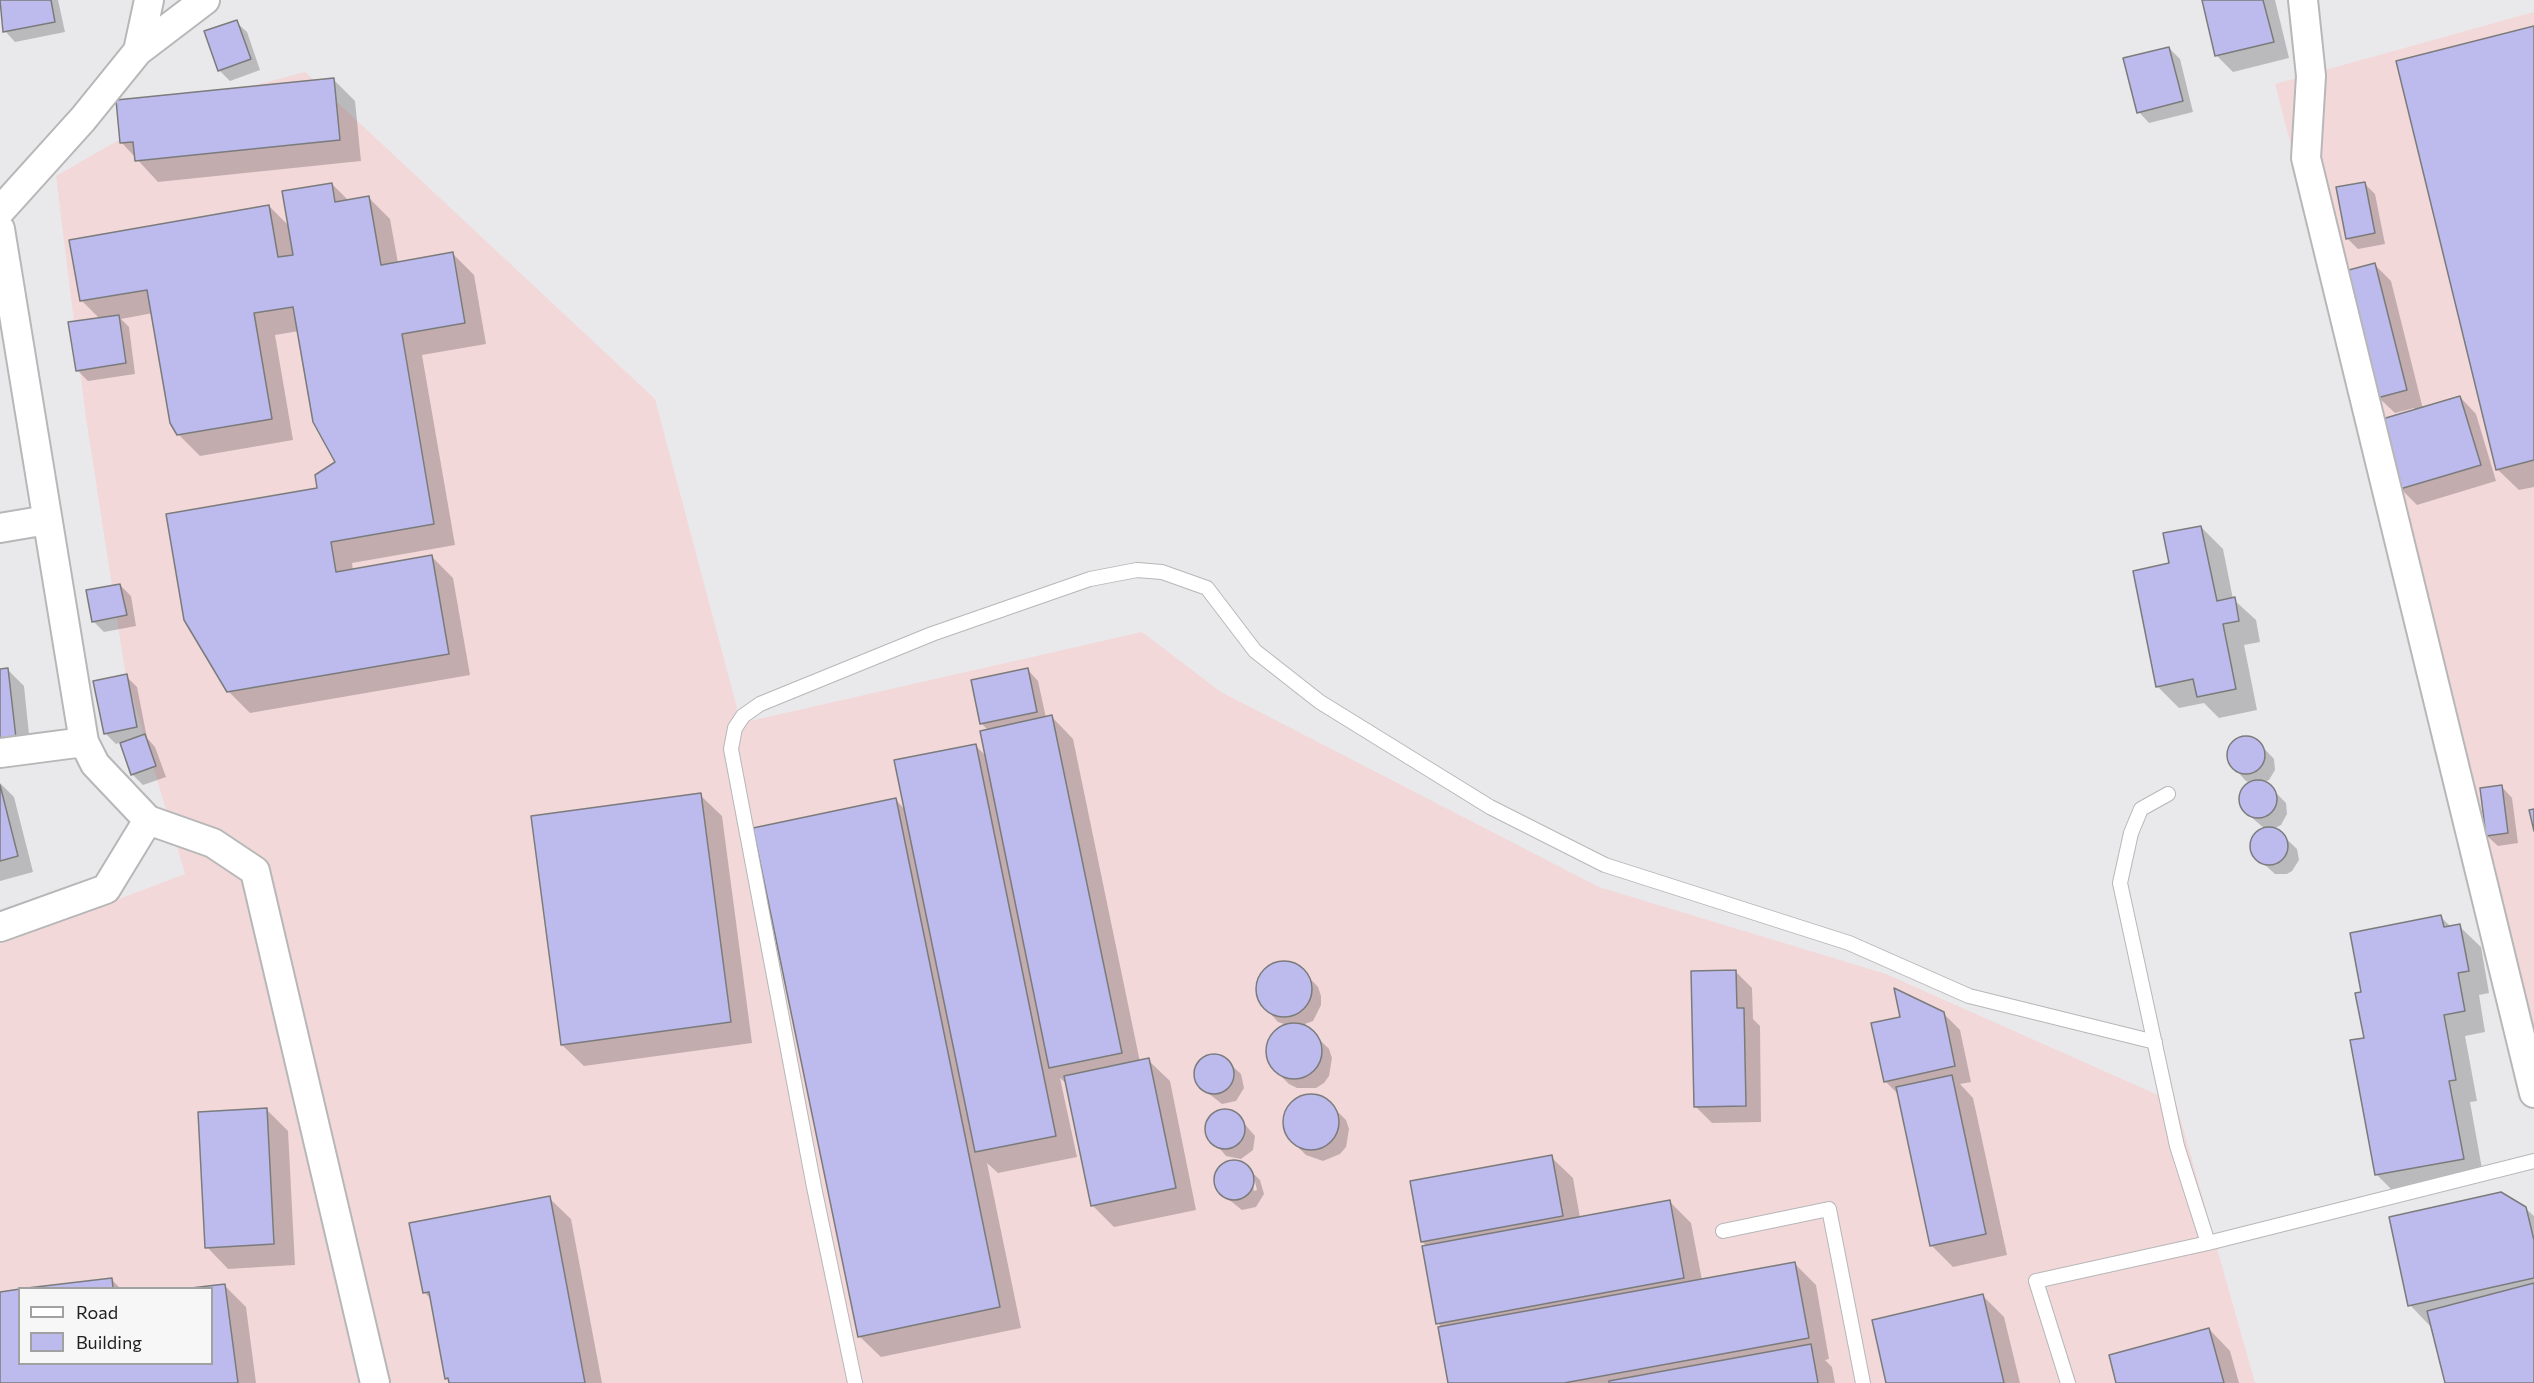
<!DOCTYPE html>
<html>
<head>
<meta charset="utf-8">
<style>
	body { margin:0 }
	#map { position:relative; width:2534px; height:1383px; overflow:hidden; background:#e9e9eb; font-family:Commissioner,sans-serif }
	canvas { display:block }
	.legend { position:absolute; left:18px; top:1287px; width:195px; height:78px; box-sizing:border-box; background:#f7f7f8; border:2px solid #a1a1a2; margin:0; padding:8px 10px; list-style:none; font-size:18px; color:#212122 }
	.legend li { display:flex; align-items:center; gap:12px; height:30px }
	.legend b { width:30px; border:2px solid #a1a1a2 }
</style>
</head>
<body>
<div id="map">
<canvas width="2534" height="1383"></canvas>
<ul class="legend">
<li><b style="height:8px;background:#fff"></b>Road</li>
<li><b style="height:16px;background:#bdbbee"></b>Building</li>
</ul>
</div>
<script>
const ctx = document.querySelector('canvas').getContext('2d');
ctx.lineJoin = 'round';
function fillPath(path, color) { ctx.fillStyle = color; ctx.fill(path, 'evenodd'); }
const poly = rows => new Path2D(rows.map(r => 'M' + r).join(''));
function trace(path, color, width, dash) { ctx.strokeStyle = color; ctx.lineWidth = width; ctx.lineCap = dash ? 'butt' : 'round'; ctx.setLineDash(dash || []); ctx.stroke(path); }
fillPath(poly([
	[2534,12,2534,1087,2275,84],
	[305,72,655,399,741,723,1142,632,1221,692,1599,887,1886,974,2176,1103,2255,1383,0,1383,0,944,185,874,125,671,86,418,56,176,180,105],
	[20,1288,212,1288,212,1364,20,1364]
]), '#f3d8da');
fillPath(poly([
	[0,0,58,0,65,32,15,42,5,31],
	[2203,0,2275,0,2289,58,2233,72,2217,56],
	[236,22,247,32,260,70,230,81,219,70,206,32],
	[2534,28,2534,487,2519,490,2497,469],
	[2169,48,2180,59,2193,112,2149,123,2139,112],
	[334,80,355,101,361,161,158,182,122,143],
	[2364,183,2375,194,2385,244,2358,249,2348,239],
	[332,184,349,201,369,198,390,219,398,263,453,254,474,275,486,344,422,355,455,545,352,563,353,570,432,557,453,578,470,675,250,713,228,691,318,489,337,463,299,331,275,335,293,440,200,456,178,434,153,313,121,319,129,327,135,374,88,381,77,370,100,319,81,300,269,206,290,227],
	[2375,265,2391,281,2423,409,2460,397,2476,414,2496,481,2417,505,2401,489,2415,411,2414,408,2395,413,2378,397],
	[2201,527,2223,549,2233,599,2256,620,2260,642,2244,645,2257,710,2219,718,2204,703,2179,708,2157,686,2171,564],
	[120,585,131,596,136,626,104,632,93,621],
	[8,670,24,686,31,754,0,757,0,671],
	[1028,670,1038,681,1046,718,1052,717,1073,739,1140,1062,1148,1060,1170,1081,1196,1210,1114,1227,1092,1205,1067,1084,1060,1078,1077,1157,998,1173,987,1163,1021,1328,881,1357,859,1336,896,800,906,811,975,745,986,756,988,730,982,724,973,681],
	[126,676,137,687,147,738,155,747,166,777,143,785,132,774,121,742,116,744,105,733],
	[2249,737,2255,739,2274,759,2275,770,2269,780,2265,782,2286,803,2287,814,2281,825,2275,828,2297,849,2299,860,2292,871,2287,874,2275,874,2254,855,2252,843,2254,837,2262,829,2265,829,2242,809,2240,796,2246,786,2252,783,2246,781,2230,764,2228,752,2234,742],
	[0,783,14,797,33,872,0,881],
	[2502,787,2512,798,2518,843,2498,846,2487,836],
	[700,795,722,816,752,1043,584,1066,562,1045],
	[2441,917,2451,927,2459,926,2481,947,2489,993,2479,995,2485,1032,2465,1036,2477,1101,2470,1102,2484,1180,2398,1196,2377,1175,2363,993],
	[1283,962,1300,968,1318,987,1321,996,1321,1005,1313,1021,1299,1026,1311,1031,1329,1049,1332,1058,1329,1076,1324,1083,1316,1088,1297,1088,1289,1084,1278,1073,1268,1057,1271,1039,1287,1025,1278,1022,1267,1010,1258,994,1261,976,1274,964],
	[1736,972,1752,988,1753,1019,1760,1026,1761,1122,1712,1123,1696,1107],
	[1943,1013,1960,1030,1971,1082,1960,1084,1973,1098,2007,1255,1953,1267,1931,1245,1899,1095,1885,1081],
	[1217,1055,1229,1063,1241,1074,1244,1088,1236,1101,1222,1104,1198,1085,1195,1071,1202,1058],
	[1320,1097,1339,1113,1346,1120,1349,1129,1346,1147,1340,1154,1323,1161,1306,1155,1295,1144,1285,1128,1288,1110,1301,1098],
	[266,1109,288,1131,295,1265,228,1269,207,1247],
	[1221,1110,1235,1113,1255,1136,1253,1150,1241,1159,1226,1156,1207,1133,1209,1119],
	[1551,1157,1573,1178,1580,1218,1670,1202,1691,1223,1702,1280,1794,1263,1816,1285,1829,1359,1825,1360,1832,1367,1835,1383,1450,1383,1442,1328,1438,1323,1427,1246,1422,1242],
	[1237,1161,1252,1171,1250,1171,1254,1191,1257,1190,1253,1173,1260,1180,1264,1194,1256,1207,1242,1210,1218,1191,1215,1177,1222,1164],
	[549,1198,571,1219,602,1383,451,1383,447,1378,432,1300,424,1292],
	[2525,1208,2534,1216,2534,1383,2447,1383,2431,1327,2410,1305],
	[111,1279,120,1288,39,1288],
	[225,1286,246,1307,256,1383,0,1383,0,1293,20,1364,212,1364,212,1288,203,1288],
	[1983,1296,2004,1317,2020,1383,1887,1383],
	[2209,1329,2230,1351,2239,1383,2118,1383]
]), '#0003');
const building = poly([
	[0,0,51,0,55,22,3,32,0,0],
	[2202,0,2263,0,2274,42,2215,56,2202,0],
	[237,20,251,59,218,71,204,31,237,20],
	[2534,26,2534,460,2496,470,2396,61,2534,26],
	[2169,47,2183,101,2137,113,2123,58,2169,47],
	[334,78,340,140,135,161,133,142,120,143,116,100,334,78],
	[2365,182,2375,233,2346,239,2336,187,2365,182],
	[332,183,335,202,369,196,381,265,453,252,465,323,402,334,434,524,331,542,336,572,432,555,449,654,227,692,184,620,166,514,317,488,315,475,335,462,313,422,293,307,254,313,272,419,177,435,170,423,147,290,80,301,69,240,269,205,278,257,293,255,282,191,332,183],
	[2375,263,2407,390,2377,398,2345,271,2375,263],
	[119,315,126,363,76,371,68,322,119,315],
	[2460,396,2481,465,2400,489,2379,420,2460,396],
	[2201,526,2217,601,2235,597,2239,621,2223,624,2236,689,2197,697,2193,679,2156,687,2133,571,2169,563,2163,533,2201,526],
	[120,584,127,615,92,622,86,590,120,584],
	[8,668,16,738,0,740,0,669,8,668],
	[1028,668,1037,712,980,724,971,680,1028,668],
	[127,674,137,727,104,734,93,681,127,674],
	[1052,715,1122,1053,1049,1068,980,731,1052,715],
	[145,734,156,766,131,775,120,743,145,734],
	'2227 755a19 19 0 1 1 38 0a19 19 0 1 1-38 0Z',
	[976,744,1056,1136,975,1152,894,760,976,744],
	'2239 799a19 19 0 1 1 38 0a19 19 0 1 1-38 0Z',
	[0,785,18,856,0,861,0,785],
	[2502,785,2508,833,2486,836,2480,788,2502,785],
	[701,793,731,1022,561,1045,531,816,701,793],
	[896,798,1000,1307,858,1337,753,828,896,798],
	[2534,809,2534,831,2529,810,2534,809],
	'2250 846a19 19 0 1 1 38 0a19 19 0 1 1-38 0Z',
	[2441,915,2444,927,2460,924,2469,971,2458,973,2465,1011,2444,1015,2456,1080,2449,1081,2464,1159,2375,1175,2350,1040,2364,1038,2355,993,2361,992,2350,933,2441,915],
	'1256 989a28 28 0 1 1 56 0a28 28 0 1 1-56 0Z',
	[1736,970,1737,1008,1744,1008,1746,1106,1694,1107,1691,971,1736,970],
	[1894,988,1944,1012,1955,1066,1884,1082,1871,1023,1900,1017,1894,988],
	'1266 1051a28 28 0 1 1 56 0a28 28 0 1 1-56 0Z',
	'1194 1074a20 20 0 1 1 40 0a20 20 0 1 1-40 0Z',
	[1149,1058,1176,1188,1091,1206,1064,1076,1149,1058],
	[1952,1075,1986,1234,1930,1246,1896,1087,1952,1075],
	'1283 1122a28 28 0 1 1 56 0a28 28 0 1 1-56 0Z',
	[267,1108,274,1244,205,1248,198,1112,267,1108],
	'1205 1129a20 20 0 1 1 40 0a20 20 0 1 1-40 0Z',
	[1552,1155,1563,1216,1421,1242,1410,1181,1552,1155],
	'1214 1180a20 20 0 1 1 40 0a20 20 0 1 1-40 0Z',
	[2501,1192,2526,1207,2534,1240,2534,1278,2408,1306,2389,1217,2501,1192],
	[550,1196,585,1383,449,1383,448,1378,445,1379,429,1292,423,1293,409,1223,550,1196],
	[1670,1200,1684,1278,1436,1324,1422,1246,1670,1200],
	[1795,1262,1809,1338,1564,1383,1448,1383,1438,1327,1795,1262],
	[112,1278,113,1288,27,1288,112,1278],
	[2534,1283,2534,1383,2445,1383,2427,1311,2534,1283],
	[225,1284,238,1383,0,1383,0,1292,20,1289,20,1364,212,1364,212,1288,191,1288,225,1284],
	[1983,1294,2004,1383,1886,1383,1872,1320,1983,1294],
	[2209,1328,2224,1383,2116,1383,2109,1355,2209,1328],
	[1811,1344,1818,1383,1609,1383,1609,1381,1811,1344]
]);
fillPath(building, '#bdbbee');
trace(building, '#7b7b7c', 1.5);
const lane = poly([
	[2168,794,2141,809,2131,833,2120,883,2177,1146,2208,1243],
	[1723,1231,1829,1209,1863,1383],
	[855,1383,814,1187,731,749,735,728,743,716,760,704,932,634,1090,579,1137,570,1162,572,1207,588,1255,651,1320,702,1490,807,1605,865,1849,943,1969,996,2155,1042],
	[2068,1383,2036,1281,2208,1243,2534,1161]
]);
const street = poly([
	[2303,0,2311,76,2306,158,2534,1093],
	[138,51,149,0],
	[0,211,83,119,138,51,205,0],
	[0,229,84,742,95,764,148,820,213,843,255,871,375,1383],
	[0,528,47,520],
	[0,753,84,742],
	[0,927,106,889,148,820]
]);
trace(lane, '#b7b7b8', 16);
trace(street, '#b7b7b8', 32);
trace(lane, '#fff', 14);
trace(street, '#fff', 28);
</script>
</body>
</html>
